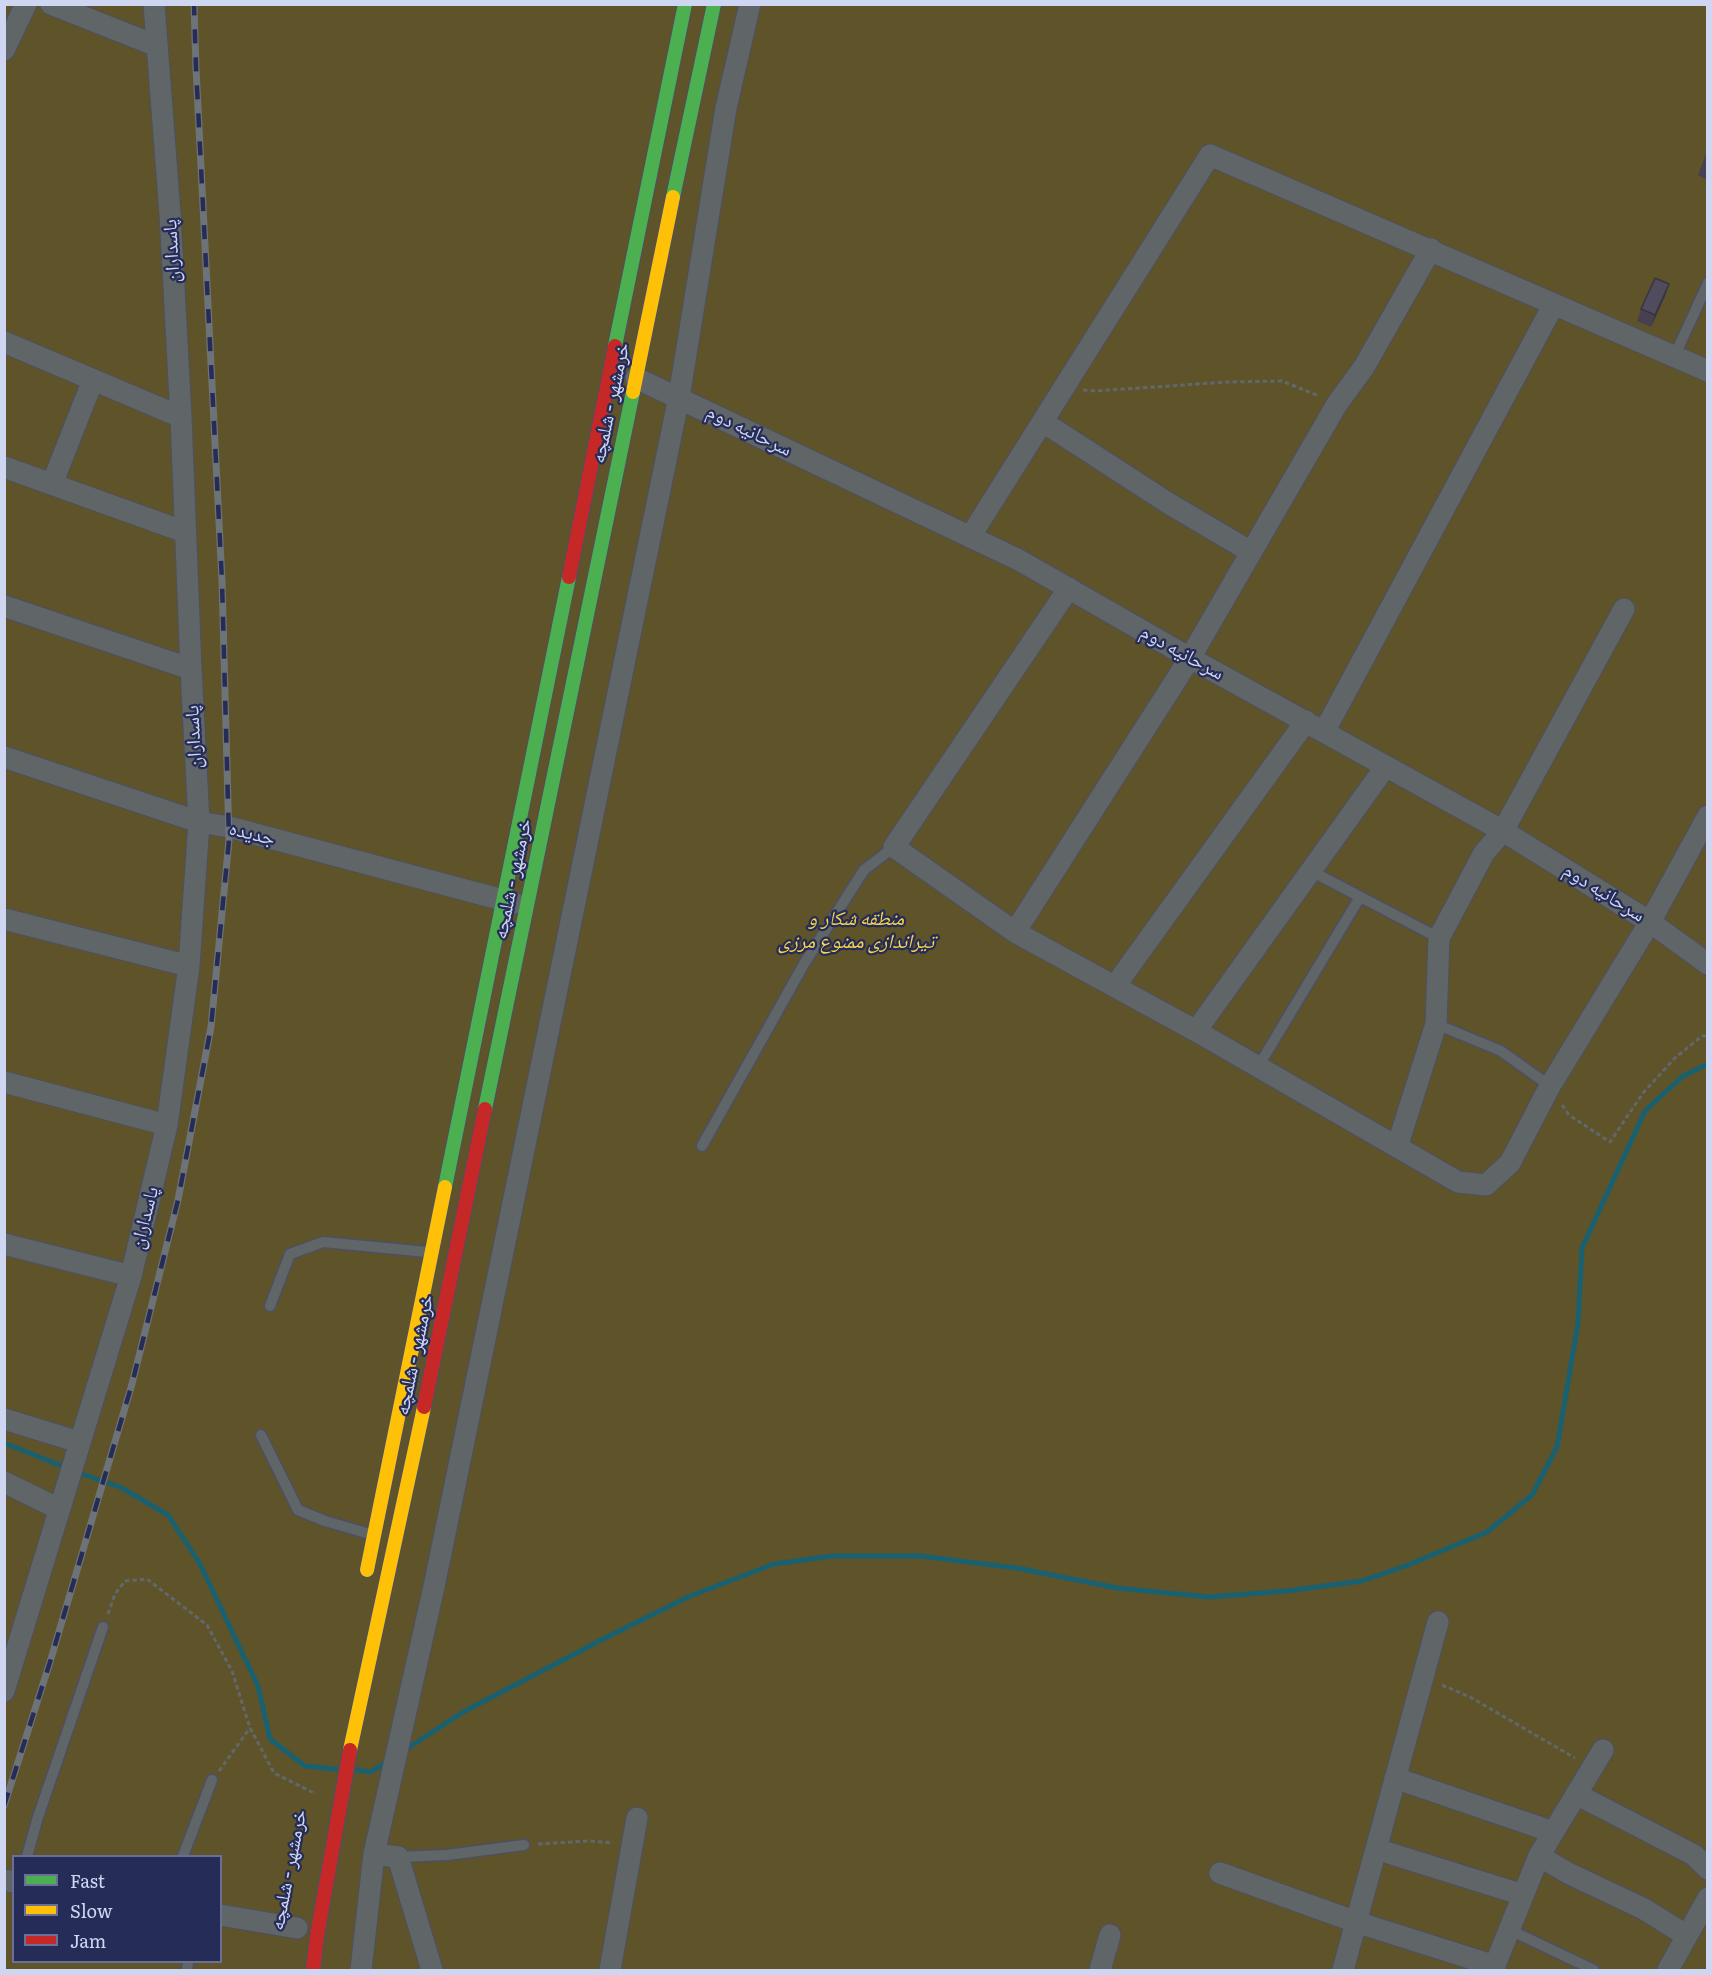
<!DOCTYPE html>
<html>
<head>
<meta charset="utf-8">
<style>
	body { margin:0 }
	#map { position:relative; width:1712px; height:1975px; overflow:hidden; background:#31344d; font-family:Literata,serif }
	canvas { display:block }
	.frame { position:absolute; inset:0; border:6px solid #cfd6f1; pointer-events:none }
	.legend { position:absolute; left:12px; top:1855px; width:210px; height:108px; box-sizing:border-box; background:#262c58; border:2px solid #6a7095; margin:0; padding:8px 10px; list-style:none; font-size:18px; color:#cfd6f1 }
	.legend li { display:flex; align-items:center; gap:12px; height:30px }
	.legend b { width:30px; border:2px solid #6a7095 }
</style>
</head>
<body>
<div id="map">
<canvas width="1712" height="1975"></canvas>
<div class="frame"></div>
<ul class="legend">
<li><b style="height:8px;background:#4caf50"></b>Fast</li>
<li><b style="height:8px;background:#ffc107"></b>Slow</li>
<li><b style="height:8px;background:#c62828"></b>Jam</li>
</ul>
</div>
<script>
const ctx = document.querySelector('canvas').getContext('2d');
ctx.lineJoin = 'round';
function fillPath(path, color) { ctx.fillStyle = color; ctx.fill(path, 'evenodd'); }
const poly = rows => new Path2D(rows.map(r => 'M' + r).join(''));
function trace(path, color, width, dash) { ctx.strokeStyle = color; ctx.lineWidth = width; ctx.lineCap = dash ? 'butt' : 'round'; ctx.setLineDash(dash || []); ctx.stroke(path); }
function write(font, color, halo, rows, align = 'center') {
  ctx.font = font + ' Literata,"Noto Naskh Arabic",serif'; ctx.lineWidth = 4.5; ctx.setLineDash([]); ctx.textBaseline = 'middle'; ctx.strokeStyle = halo; ctx.fillStyle = color; for (const [text, x, y, turn = 0] of rows) {
    ctx.save(); ctx.translate(x, y); ctx.rotate((+turn || 0) * Math.PI / 180); ctx.textAlign = isNaN(turn) ? turn : align; if (halo) ctx.strokeText(text, 0, 0); ctx.fillText(text, 0, 0); ctx.restore();
  }
}
fillPath(poly([
	[5,5,1707,5,1707,1970,5,1970],
	[14,1856,220,1856,220,1962,14,1962]
]), '#5e5329');
trace(poly([
	[4,1443,67,1468],
	[76,1472,120,1487,168,1515,200,1564,258,1686,270,1739,305,1766,336,1769],
	[405,1750,463,1712,609,1636,690,1596,774,1564,832,1556,920,1556,1017,1568,1117,1588,1209,1597,1286,1591,1362,1581,1408,1565,1487,1532,1532,1495,1557,1447,1578,1323,1582,1248,1645,1111,1683,1076,1708,1064],
	[357,1770,371,1772,389,1760]
]), '#196171', 5);
const lane = poly([
	[1674,357,1708,283],
	[1311,871,1439,938],
	[1436,1024,1501,1051,1550,1086],
	[1258,1067,1360,897],
	[702,1146,804,964,864,870,894,847],
	[270,1306,290,1254,323,1242,427,1252],
	[261,1435,298,1510,325,1521,370,1534],
	[27,1856,38,1817,103,1627],
	[183,1856,212,1780],
	[398,1857,447,1855,524,1845],
	[1510,1930,1594,1970],
	[187,1970,188,1962]
]);
const street = poly([
	[51,4,157,46],
	[4,50,26,4],
	[4,342,181,417],
	[636,378,1019,560,1190,658,1503,831,1650,922,1708,964],
	[1043,422,1168,503,1251,552],
	[4,467,185,532],
	[52,484,93,380],
	[970,537,1210,155,1708,371],
	[1069,588,894,847,1015,932,1196,1031,1458,1182,1486,1185,1510,1163,1550,1086,1650,922,1708,816],
	[4,606,191,669],
	[1324,732,1554,304],
	[4,757,199,822,229,827,514,903],
	[4,919,189,966],
	[1015,932,1190,658,1337,404,1364,367,1431,249],
	[1115,986,1306,721],
	[1196,1031,1386,766],
	[4,1082,167,1125],
	[1397,1147,1436,1024,1439,938,1484,853,1503,831,1624,609],
	[4,1244,131,1276],
	[4,1419,79,1442],
	[4,1482,59,1509],
	[4,1691,131,1276,167,1125,189,966,199,822,191,669,181,417,170,214,154,4],
	[1395,1778,1553,1832],
	[1576,1794,1694,1855,1708,1869],
	[1376,1849,1523,1895],
	[374,1854,398,1857,432,1970],
	[1539,1856,1568,1873,1644,1909,1687,1936],
	[1220,1873,1356,1922,1495,1966],
	[4,1880,14,1882],
	[220,1915,297,1928],
	[361,1970,374,1854,435,1582,679,397,726,108,750,4],
	[610,1970,637,1818],
	[1100,1970,1110,1935],
	[1343,1970,1438,1622],
	[1493,1970,1539,1856,1603,1750],
	[1668,1970,1708,1898]
]);
const fast = poly([
	[673,197,714,4],
	[615,346,685,4],
	[485,1109,633,392],
	[445,1187,569,577]
]);
const slow = poly([
	[633,392,673,197],
	[367,1570,445,1187],
	[350,1750,424,1407]
]);
const jam = poly([
	[569,577,615,346],
	[424,1407,485,1109],
	[313,1970,317,1936,350,1750]
]);
trace(lane, '#4d5065', 13);
trace(street, '#4d5065', 23);
trace(fast, '#4d5065', 16);
trace(slow, '#4d5065', 16);
trace(jam, '#4d5065', 16);
trace(poly([
	[1083,390,1095,391,1227,382,1282,381,1319,396],
	[1562,1105,1569,1115,1610,1142,1643,1093,1675,1058,1702,1036,1708,1036],
	[108,1614,115,1594,125,1581,147,1579,207,1625,232,1671,250,1728,274,1773,316,1794],
	[1442,1685,1470,1697,1575,1758],
	[219,1771,250,1728],
	[538,1844,589,1841,613,1843]
]), '#62676c', 3, [4.5, 3]);
trace(lane, '#606667', 10);
trace(street, '#606667', 21);
trace(fast, '#4caf50', 14);
trace(slow, '#ffc107', 14);
trace(jam, '#c62828', 14);
const rail = poly([
	[4,1806,50,1662,132,1384,178,1200,211,1027,229,840,222,581,196,68,194,4]
]);
trace(rail, '#6d7378', 7);
trace(rail, '#262c58', 4.5, [14]);
fillPath(poly([
	[1707,151,1707,180,1698,175],
	[1665,296,1651,327,1637,321,1641,309]
]), '#464051');
fillPath(poly([
	[1669,284,1665,296,1651,327,1655,315]
]), '#393442');
const building = poly([
	[1655,278,1669,284,1655,315,1641,309,1655,278]
]);
fillPath(building, '#514b5e');
trace(building, '#393442', 1.5);
write('20px', '#cfd6f1', '#262c58', [
	["پاسداران",172,251,-93],
	["خرمشهر - شلمچه",611,403,-78],
	["سرحانیه دوم",749,431,26],
	["سرحانیه دوم",1182,653,29],
	["پاسداران",194,737,-93],
	["جدیده",252,834,14],
	["خرمشهر - شلمچه",513,879,-78],
	["سرحانیه دوم",1604,893,32],
	["پاسداران",145,1218,-76],
	["خرمشهر - شلمچه",415,1355,-78],
	["خرمشهر - شلمچه",289,1870,-79]
]);
write('italic 20px', '#f7d449', '#262c58', [
	["منطقه شکار و",856,919],
	["تیراندازی ممنوع مرزی",856,942]
]);
</script>
</body>
</html>
